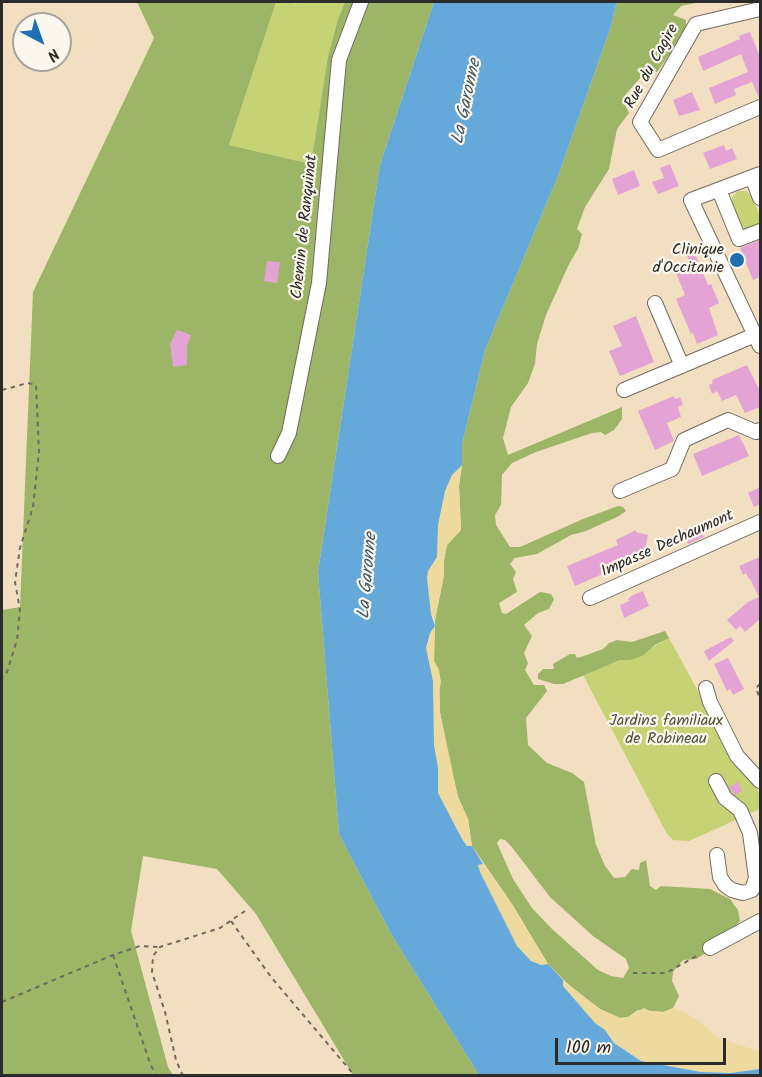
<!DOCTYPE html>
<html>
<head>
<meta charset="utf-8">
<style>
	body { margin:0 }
	#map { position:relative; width:762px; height:1077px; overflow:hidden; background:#f2dfc1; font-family:Kalam,sans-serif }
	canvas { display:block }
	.frame { position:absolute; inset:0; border:3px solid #2b2b2b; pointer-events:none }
	.north { position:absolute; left:12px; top:12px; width:60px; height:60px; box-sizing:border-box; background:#fbf7ec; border:2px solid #a8a59f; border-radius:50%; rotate:139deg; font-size:16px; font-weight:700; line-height:24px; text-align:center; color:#2b2b2b }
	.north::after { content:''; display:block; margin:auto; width:21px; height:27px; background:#1f6fb2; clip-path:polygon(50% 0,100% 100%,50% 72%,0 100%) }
	.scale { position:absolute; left:555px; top:1038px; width:171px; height:27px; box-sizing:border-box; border:3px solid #2b2b2b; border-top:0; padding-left:8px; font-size:18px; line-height:21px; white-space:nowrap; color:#2b2b2b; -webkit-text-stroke:4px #fbf7ec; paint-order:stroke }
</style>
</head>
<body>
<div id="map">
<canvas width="762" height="1077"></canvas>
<div class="frame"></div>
<div class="north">N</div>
<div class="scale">100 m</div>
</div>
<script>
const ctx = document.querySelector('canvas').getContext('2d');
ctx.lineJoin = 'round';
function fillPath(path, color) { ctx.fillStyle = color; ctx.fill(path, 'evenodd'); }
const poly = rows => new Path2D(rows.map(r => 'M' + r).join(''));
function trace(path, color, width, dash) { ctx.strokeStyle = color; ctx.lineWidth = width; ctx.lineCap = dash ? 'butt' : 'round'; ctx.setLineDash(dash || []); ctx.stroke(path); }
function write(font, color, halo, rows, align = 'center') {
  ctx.font = font + ' Kalam,sans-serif'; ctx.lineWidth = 4.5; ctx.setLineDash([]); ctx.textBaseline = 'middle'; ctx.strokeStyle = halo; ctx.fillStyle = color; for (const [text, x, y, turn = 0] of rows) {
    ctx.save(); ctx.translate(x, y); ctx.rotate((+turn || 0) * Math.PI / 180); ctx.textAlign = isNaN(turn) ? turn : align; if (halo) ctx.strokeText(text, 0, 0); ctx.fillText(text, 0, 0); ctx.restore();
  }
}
fillPath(poly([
	[276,2,292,2,296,4,297,2,345,2,338,19,328,56,311,164,229,145],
	[738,191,746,191,752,196,760,216,759,224,753,229,746,230,738,224,731,205,732,197],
	[669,638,709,711,760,794,760,809,689,841,673,840,667,834,583,675,620,660,630,660]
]), '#c5d375');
fillPath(poly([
	[137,2,276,2,229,145,311,164,328,56,338,19,345,2,434,2,380,165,318,572,339,834,391,934,479,1075,353,1075,256,914,217,869,143,856,131,931,168,1067,173,1075,2,1076,2,610,20,607,33,292,154,38],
	[617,2,701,2,681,6,673,15,686,20,686,28,682,37,657,72,642,76,626,94,624,102,629,113,617,129,609,169,585,207,577,229,582,234,578,249,569,264,546,315,537,344,535,364,528,383,511,407,503,438,508,455,622,407,622,419,614,430,605,435,601,432,592,433,536,452,512,463,502,475,501,505,495,515,496,525,510,547,520,547,583,519,618,506,623,507,626,511,619,516,586,531,571,535,537,554,515,558,510,564,516,572,513,579,517,592,499,603,502,613,506,614,540,592,551,594,554,599,549,609,538,613,524,625,532,636,524,653,528,663,525,670,534,685,544,685,547,691,526,718,528,745,547,763,572,773,584,782,596,845,605,866,614,878,625,877,632,869,639,870,640,863,646,860,650,886,656,890,661,886,710,889,730,899,738,910,740,921,730,931,714,943,704,954,696,959,683,960,673,972,672,981,679,996,673,1008,664,1012,638,1010,628,1017,620,1018,600,1009,573,989,548,964,512,904,472,846,468,819,458,797,448,756,440,712,439,670,434,661,435,620,444,575,444,560,447,545,461,530,459,486,462,465,462,444,485,350,558,176,610,29],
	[500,839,505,840,511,846,550,897,593,936,626,959,629,968,623,978,611,976,598,970,552,929,532,908,513,879,497,843],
	[665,631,669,638,655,645,642,656,630,660,620,660,563,684,554,684,538,679,538,674,543,669,554,669,553,664,570,654,575,654,577,658,584,656,603,649,609,643,617,640,632,642]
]), '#9cb566');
fillPath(poly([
	[462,465,459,486,461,530,447,545,444,560,444,575,435,620,431,614,427,578,428,571,437,557,438,525,445,491,452,475],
	[435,626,434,661,439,670,441,682,439,692,440,712,458,797,468,819,472,846,467,846,462,839,438,793,438,768,434,745,433,682,426,648,430,633],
	[483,864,512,904,548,964,541,965,531,961,517,946,480,872,478,865],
	[563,980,600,1009,620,1018,628,1017,644,1008,650,1011,663,1012,673,1008,686,1013,699,1021,717,1037,760,1052,760,1069,730,1073,701,1072,641,1061,614,1043,605,1030,595,1023,563,986]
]), '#eeda9e');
fillPath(poly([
	[434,2,617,2,610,29,558,176,485,350,462,444,462,465,452,475,445,491,438,525,437,557,428,571,427,578,431,614,435,626,430,633,426,648,433,681,434,745,438,768,438,793,462,839,467,846,472,846,483,864,478,865,480,872,517,946,531,961,541,965,548,964,563,980,563,986,595,1023,605,1030,614,1043,641,1061,701,1072,730,1073,760,1069,760,1075,479,1075,391,934,339,834,318,572,380,165]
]), '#64a9da');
fillPath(poly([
	[750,32,760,57,760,98,759,98,752,82,734,89,736,95,715,104,709,88,748,72,741,54,703,71,698,57,740,39,739,36],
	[692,92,700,110,679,116,673,100],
	[724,145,726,151,732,148,737,159,710,169,703,153],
	[670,164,679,186,658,194,652,182,664,178,660,168],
	[634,170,640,186,618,195,612,179],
	[760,240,760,277,753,280,740,248],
	[690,242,708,285,711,284,719,303,709,308,718,335,697,344,693,333,691,334,676,299,685,295,674,268,689,261,683,245],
	[267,261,280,262,277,283,264,281],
	[636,316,654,362,620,376,609,351,622,346,613,326],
	[177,330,191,335,187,346,187,365,173,367,170,344],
	[747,365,760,391,760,407,745,413,736,395,722,401,717,391,712,394,709,385,713,383,712,380],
	[674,396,675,399,680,397,683,405,678,407,681,417,667,423,674,441,655,450,638,411],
	[739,435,749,456,702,476,693,454],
	[760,487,760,504,754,507,748,493],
	[711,518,715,528,702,534,704,537,688,544,686,540,681,542,677,533],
	[636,530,636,532,648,535,645,549,613,565,614,569,575,586,567,566,618,545,616,540],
	[760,557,760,619,745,632,740,626,736,630,727,620,748,602,759,597,750,579,749,579,746,573,743,575,739,566],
	[643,591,649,606,624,618,620,605,629,601,628,599,631,596],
	[731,637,734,641,709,661,704,651],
	[728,658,744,689,733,695,730,689,727,691,714,664],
	[738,782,742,791,735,795,729,787]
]), '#e3a4d5');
const minor = poly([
	[760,9,696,24,640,122,658,150,760,107],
	[760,174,691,200,760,346],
	[752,177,760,198],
	[719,190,739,239,760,231],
	[655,303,682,366],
	[624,390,755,335],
	[278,456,289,433,319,283,339,60,361,2],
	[620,491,672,469,684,440,728,420,756,432,760,430],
	[590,598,760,522],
	[706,688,710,702,737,756,760,781],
	[716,781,725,798,740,810,750,833,756,878,752,890,743,893,732,890,725,885,720,877,717,855],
	[710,948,760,921]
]);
trace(minor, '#716a60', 16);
trace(poly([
	[2,390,28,383,36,385,39,452,33,507,20,548,15,582,20,610,17,640,7,672,2,678],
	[760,684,756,688,760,699],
	[231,921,271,977,355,1076],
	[113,955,150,1063,156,1076],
	[633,973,666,973,700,954],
	[2,1002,113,955,140,946,160,947],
	[183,1076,176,1060,165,1012,152,972,153,956,160,947,220,928,245,911]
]), '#716a60', 2, [4.5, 4.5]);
trace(minor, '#fff', 14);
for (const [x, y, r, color] of [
	[737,260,8,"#1f6fb2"]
]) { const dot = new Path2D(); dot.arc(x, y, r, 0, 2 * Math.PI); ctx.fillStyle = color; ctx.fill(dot); trace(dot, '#fbf7ec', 2); }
write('16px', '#2b2b2b', '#fbf7ec', [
	["Rue du Cagire",653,67,-61],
	["Chemin de Ranquinat",306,227,-84],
	["Impasse Dechaumont",668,545,-24]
]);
write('16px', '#2b2b2b', '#fbf7ec', [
	["Clinique",724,251],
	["d'Occitanie",724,269]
], 'right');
write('16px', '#52553e', '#fbf7ec', [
	["Jardins familiaux",666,722],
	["de Robineau",666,740]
]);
write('italic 18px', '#3f5768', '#fbf7ec', [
	["La Garonne",468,102,-78],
	["La Garonne",369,576,-85]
]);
</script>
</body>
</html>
